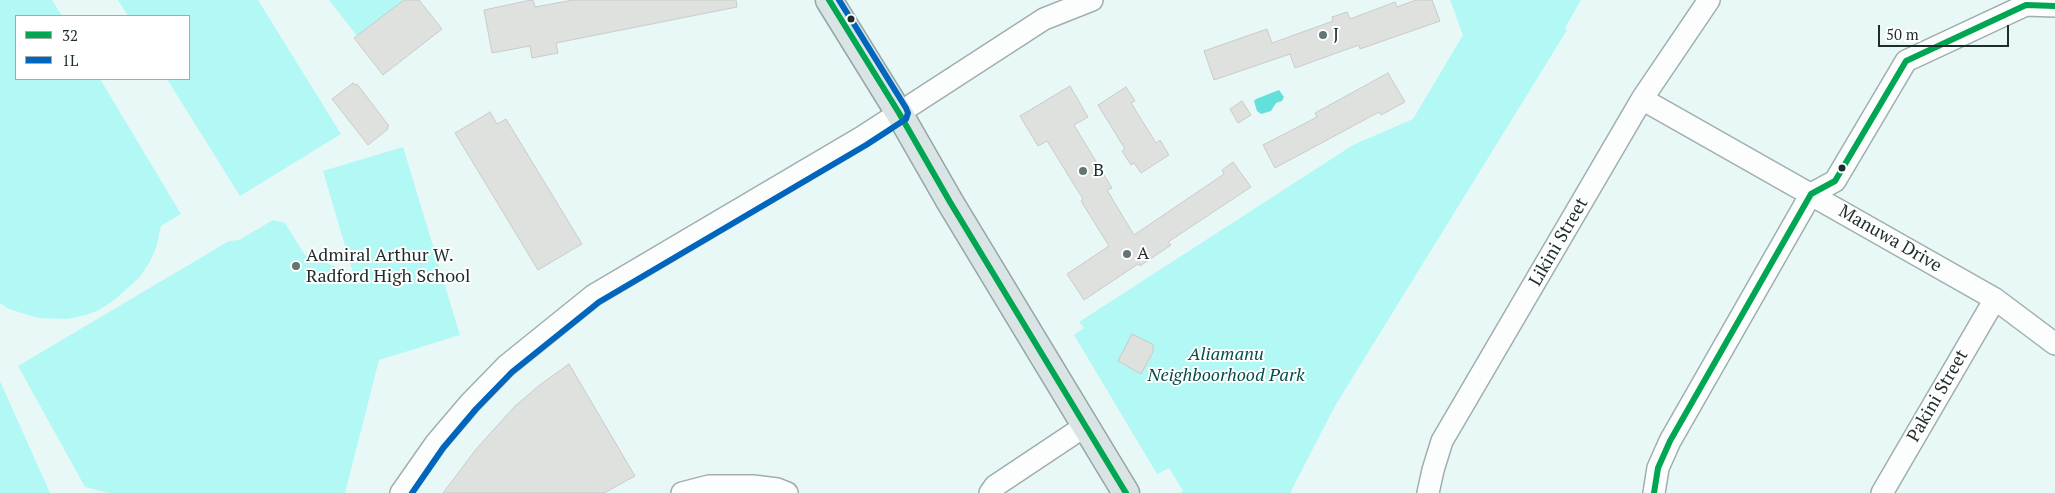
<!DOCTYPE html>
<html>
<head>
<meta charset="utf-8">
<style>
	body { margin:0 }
	#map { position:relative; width:2055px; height:493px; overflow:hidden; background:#e8f8f7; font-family:"PT Serif",serif }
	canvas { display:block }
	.legend { position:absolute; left:15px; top:15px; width:175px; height:65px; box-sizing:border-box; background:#fff; border:1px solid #a5abab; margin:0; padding:6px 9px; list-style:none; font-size:15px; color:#1e2d2c }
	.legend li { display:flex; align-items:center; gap:10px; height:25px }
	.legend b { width:25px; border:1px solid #a5abab }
	.scale { position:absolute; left:1878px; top:25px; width:131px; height:22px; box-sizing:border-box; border:2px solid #1e2d2c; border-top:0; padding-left:6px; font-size:15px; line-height:18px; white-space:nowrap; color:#1e2d2c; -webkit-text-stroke:4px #fff; paint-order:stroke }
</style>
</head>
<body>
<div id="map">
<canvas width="2055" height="493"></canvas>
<ul class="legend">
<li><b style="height:6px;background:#00a651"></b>32</li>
<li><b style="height:6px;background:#0065bd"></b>1L</li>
</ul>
<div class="scale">50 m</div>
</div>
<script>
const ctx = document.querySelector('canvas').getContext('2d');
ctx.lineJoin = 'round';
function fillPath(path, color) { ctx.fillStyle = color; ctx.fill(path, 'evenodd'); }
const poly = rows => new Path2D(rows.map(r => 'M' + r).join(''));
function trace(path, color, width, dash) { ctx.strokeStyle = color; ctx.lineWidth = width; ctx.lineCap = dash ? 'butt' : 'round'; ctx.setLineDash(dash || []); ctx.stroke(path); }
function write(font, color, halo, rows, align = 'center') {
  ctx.font = font + ' "PT Serif",serif'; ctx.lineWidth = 4; ctx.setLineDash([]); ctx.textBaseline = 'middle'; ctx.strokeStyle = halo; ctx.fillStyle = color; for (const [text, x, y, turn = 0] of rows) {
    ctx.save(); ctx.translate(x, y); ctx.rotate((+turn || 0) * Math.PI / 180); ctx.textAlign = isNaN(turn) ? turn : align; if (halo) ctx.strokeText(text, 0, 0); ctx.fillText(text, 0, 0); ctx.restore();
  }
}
fillPath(poly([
	[0,0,52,0,62,16,16,16,16,79,100,79,181,214,161,226,156,248,149,263,139,278,113,301,99,310,86,315,68,319,38,318,9,309,0,303],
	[118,0,258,0,341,134,240,196,167,79,189,79,189,16,128,16],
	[329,0,404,0,357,36],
	[1450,0,1581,0,1565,28,1567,30,1335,406,1290,493,1181,493,1183,491,1169,468,1157,474,1074,335,1084,328,1079,322,1353,145,1413,119,1463,35],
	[403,147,460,335,379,360,345,493,109,493,85,487,18,366,229,241,239,240,273,220,285,223,305,255,353,273,323,171],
	[0,381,50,493,0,493]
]), '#b2f8f5');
fillPath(poly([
	[1279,90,1284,97,1282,101,1276,103,1271,111,1261,114,1257,111,1254,101,1256,99]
]), '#63dfdc');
const building = poly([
	[404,0,419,0,442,29,383,75,354,38,404,0],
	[531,0,533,0,535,7,573,0,736,0,737,7,556,43,558,53,532,58,530,46,492,53,484,10,531,0],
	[1416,0,1432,0,1440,21,1360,49,1359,45,1295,68,1290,54,1214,80,1204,51,1267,29,1272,43,1333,21,1332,17,1347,12,1350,19,1395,2,1397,7,1416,0],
	[1388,73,1405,102,1381,115,1379,112,1275,168,1263,145,1317,117,1315,113,1388,73],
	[353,83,355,85,357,84,389,126,387,127,388,129,368,145,332,99,353,83],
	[1070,86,1088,117,1074,125,1112,188,1107,190,1134,235,1224,174,1222,170,1233,162,1251,187,1168,242,1171,245,1140,266,1138,264,1084,300,1067,274,1109,246,1081,201,1083,199,1047,141,1038,146,1020,116,1070,86],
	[1126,87,1135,101,1131,103,1156,143,1160,140,1169,155,1141,173,1134,163,1131,165,1122,151,1125,149,1098,105,1126,87],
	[1242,101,1251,115,1238,123,1230,109,1242,101],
	[490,112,497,124,506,119,582,244,538,270,455,133,490,112],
	[1132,334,1154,345,1152,349,1154,350,1141,374,1118,361,1132,334],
	[569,364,635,476,604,493,443,493,477,448,515,406,541,384,569,364]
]);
fillPath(building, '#dfe1df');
trace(building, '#cacbc9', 1);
const minor = poly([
	[1642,99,1995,299,2055,344],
	[401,493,436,443,470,403,506,366,594,295,862,137,1044,19,1092,0],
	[682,493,709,486,753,486,777,489,787,493],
	[990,493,995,486,1085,426],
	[1428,493,1433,470,1442,441,1642,99,1709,0],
	[1654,493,1658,468,1670,441,1811,194,1835,181,1906,61,2026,5,2055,6],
	[1882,493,1995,299]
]);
const major = poly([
	[829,0,899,113,950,202,1126,493]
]);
trace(minor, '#a1aeae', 24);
trace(major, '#92a7a6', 29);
trace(minor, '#fcfefe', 21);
trace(major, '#dbe4e4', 26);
trace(poly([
	[829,0,899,113,950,202,1126,493],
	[1654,493,1658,468,1670,441,1811,194,1835,181,1906,61,2026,5,2055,6]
]), '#00a651', 6);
trace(poly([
	[412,493,443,448,476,409,512,372,599,302,866,145,906,119,908,113,906,108,839,0]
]), '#0065bd', 6);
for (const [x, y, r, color] of [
	[851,19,4.5,"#1e2d2c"],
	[1323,35,5,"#657473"],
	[1842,168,4.5,"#1e2d2c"],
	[1083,171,5,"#657473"],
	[1127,254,5,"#657473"],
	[296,266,5,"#657473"]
]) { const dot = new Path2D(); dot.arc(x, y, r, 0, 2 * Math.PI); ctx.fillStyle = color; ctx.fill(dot); trace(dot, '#fff', 2); }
write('18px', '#1e2d2c', '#fff', [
	["J",1333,35],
	["B",1093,171],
	["A",1137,254],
	["Admiral Arthur W.",306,256],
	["Radford High School",306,277]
], 'left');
write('18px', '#1e2d2c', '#fff', [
	["Manuwa Drive",1890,239,30],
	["Likini Street",1559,242,-60],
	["Pakini Street",1938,396,-60]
]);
write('italic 18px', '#064e4c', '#fff', [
	["Aliamanu",1226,355],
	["Neighboorhood Park",1226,376]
]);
</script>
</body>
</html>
